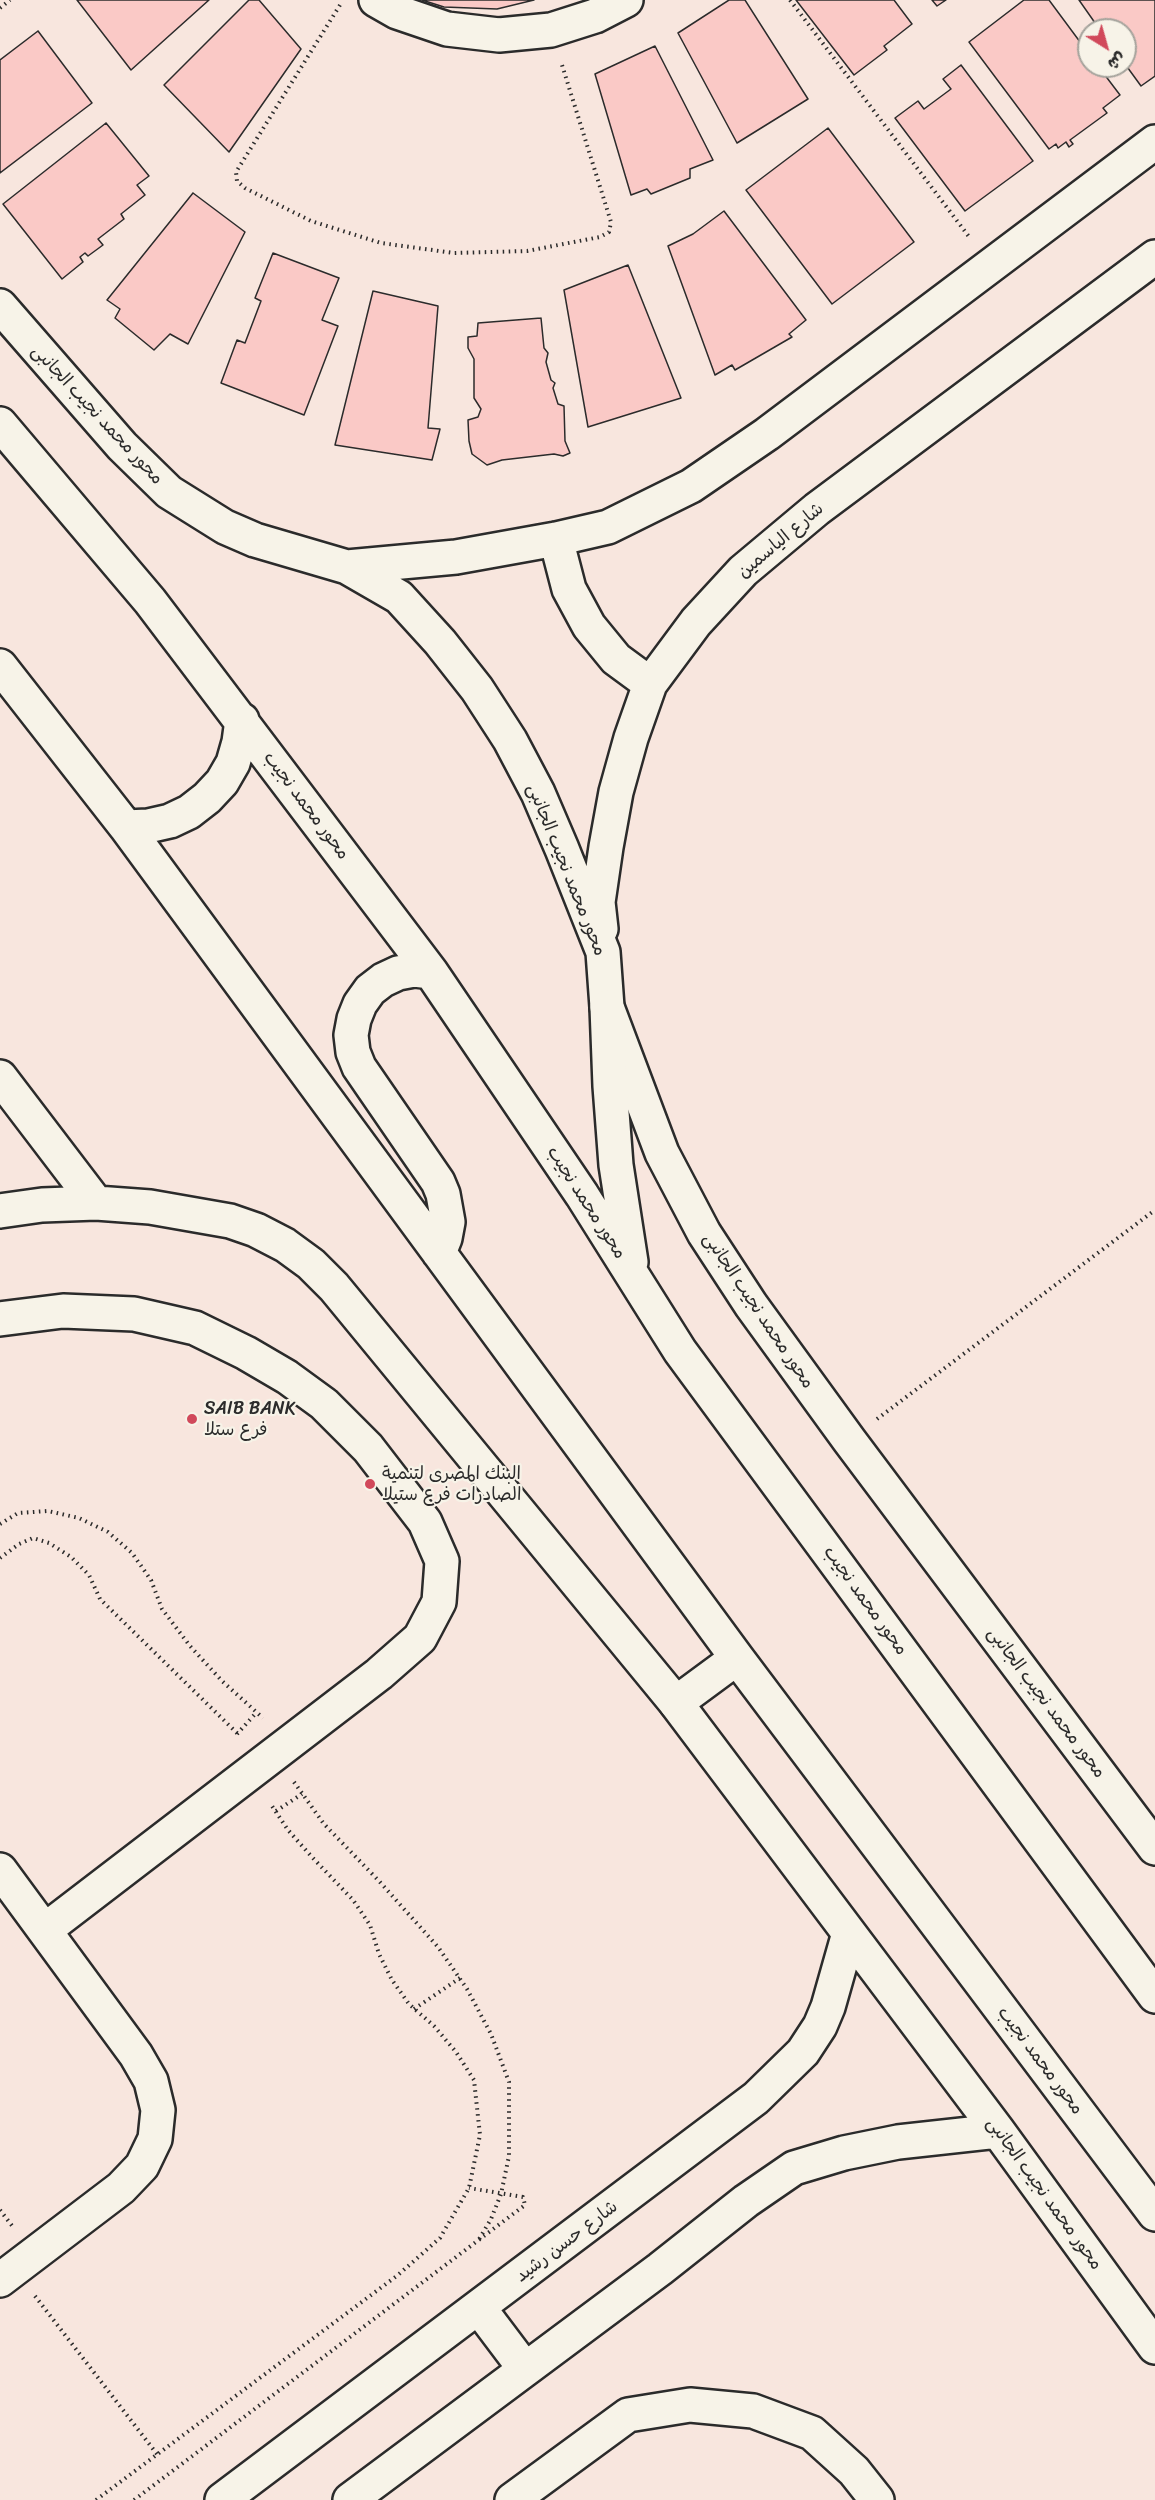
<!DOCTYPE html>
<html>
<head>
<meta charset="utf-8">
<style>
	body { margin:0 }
	#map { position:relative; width:1155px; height:2500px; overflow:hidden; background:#f8e6de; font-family:Sriracha,"Playpen Sans Arabic",sans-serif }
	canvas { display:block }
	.north { position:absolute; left:1077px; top:18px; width:60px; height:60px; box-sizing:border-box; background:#f7f3e8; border:2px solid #a5a39c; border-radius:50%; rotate:143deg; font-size:16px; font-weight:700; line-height:24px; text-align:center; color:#2b2b2b }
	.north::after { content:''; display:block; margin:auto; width:21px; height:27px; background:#d1495b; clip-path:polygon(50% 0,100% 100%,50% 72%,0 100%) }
</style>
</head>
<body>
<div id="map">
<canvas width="1155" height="2500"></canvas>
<div class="north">ش</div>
</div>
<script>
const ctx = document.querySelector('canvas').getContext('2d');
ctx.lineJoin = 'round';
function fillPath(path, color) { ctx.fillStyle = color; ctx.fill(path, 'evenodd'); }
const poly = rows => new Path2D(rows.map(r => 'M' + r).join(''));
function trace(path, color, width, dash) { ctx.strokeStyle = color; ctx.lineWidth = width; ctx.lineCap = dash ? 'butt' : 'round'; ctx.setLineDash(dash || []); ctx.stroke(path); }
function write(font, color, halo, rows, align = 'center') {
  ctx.font = font + ' Sriracha,"Playpen Sans Arabic",sans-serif'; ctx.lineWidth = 4.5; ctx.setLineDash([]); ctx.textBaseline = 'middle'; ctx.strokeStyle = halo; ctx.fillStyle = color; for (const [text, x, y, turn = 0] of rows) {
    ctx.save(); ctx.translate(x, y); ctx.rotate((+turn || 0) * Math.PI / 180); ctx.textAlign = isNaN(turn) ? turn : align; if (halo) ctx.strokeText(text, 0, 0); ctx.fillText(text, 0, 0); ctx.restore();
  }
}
const building = poly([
	[77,0,209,0,131,70,77,0],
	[249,0,259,0,301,49,229,152,164,85,249,0],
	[422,0,534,0,497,9,444,7,422,0],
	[729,0,745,0,808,99,737,143,678,33,729,0],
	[796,0,894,0,912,24,884,46,887,50,854,75,796,0],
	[932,0,946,0,937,6,932,0],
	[1024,0,1049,0,1089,54,1089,66,1098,66,1120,95,1103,108,1107,113,1070,140,1073,144,1069,147,1066,142,1058,148,1056,144,1049,149,969,42,1024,0],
	[1079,0,1155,0,1155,76,1141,86,1125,64,1125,30,1100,30,1079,0],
	[38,31,92,103,0,173,0,60,38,31],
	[655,46,713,160,690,169,690,178,651,194,647,189,631,195,595,74,655,46],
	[961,65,1033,161,965,211,895,118,918,101,924,109,951,89,943,79,961,65],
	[106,123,149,176,137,185,145,195,121,214,124,219,98,239,103,245,88,256,85,253,80,257,83,262,62,279,3,204,106,123],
	[828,128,914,242,832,304,746,190,828,128],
	[193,193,245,232,188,344,170,334,154,350,115,318,120,309,107,300,193,193],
	[724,211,806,320,789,334,792,337,735,370,732,365,715,375,668,246,693,234,724,211],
	[273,253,339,278,322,320,338,326,304,415,221,383,237,340,245,343,261,301,255,298,273,253],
	[628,265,681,398,588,427,564,290,628,265],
	[373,291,438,306,428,428,440,429,432,460,335,445,373,291],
	[541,318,544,348,548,353,546,362,551,380,555,383,553,388,558,404,564,406,565,441,570,453,563,456,554,454,502,460,487,465,472,454,469,441,468,420,478,417,481,409,474,398,474,359,468,348,468,337,477,336,478,323,541,318]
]);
fillPath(building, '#fac9c6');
trace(building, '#2b2b2b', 1.5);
const minor = poly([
	[376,0,397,12,447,29,499,35,551,30,595,16,626,0],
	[0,1319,63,1311,134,1314,195,1328,246,1353,287,1377,324,1404,368,1448,425,1522,442,1561,439,1602,420,1638,379,1674,45,1930],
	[0,1870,136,2055,151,2081,158,2110,155,2139,142,2166,121,2188,0,2280],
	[512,2500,628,2415,690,2405,753,2411,812,2433,854,2471,877,2500]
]);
const tertiary = poly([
	[0,306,122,446,169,492,225,527,255,540,347,567,399,597,440,642,477,689,510,740,538,793,562,849,603,952,607,1007,662,1153,704,1233,751,1305,849,1440,1155,1848],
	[556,539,569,589,589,626,616,659,650,684],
	[347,567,456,557,556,539,608,527,691,486,767,434,1155,142],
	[601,929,598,902,606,847,616,792,631,738,650,684,696,622,743,571,817,509,1155,257],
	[0,1077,96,1203],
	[0,1211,42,1205,96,1203,150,1207,230,1221,256,1230,285,1245,311,1264,334,1287,676,1703,998,2131,1155,2347],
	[479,2308,525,2369],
	[222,2500,756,2098,803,2052,820,2026,828,2007,849,1933],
	[350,2500,660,2269,746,2201,794,2168,844,2153,898,2142,998,2131]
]);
const primary = poly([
	[0,424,150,601,431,972,582,1195,680,1351,1155,1996],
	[0,666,126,827,737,1658,1155,2214],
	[126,827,148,826,170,821,189,812,207,798,222,782,233,763,239,742,242,720],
	[431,972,414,970,398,973,383,980,370,990,360,1004,354,1019,351,1035,353,1052,359,1067,438,1182,443,1194,448,1222,445,1238,439,1253],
	[607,1007,610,1086,616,1165,631,1262],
	[676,1703,737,1658]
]);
trace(minor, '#2b2b2b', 38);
trace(tertiary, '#2b2b2b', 38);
trace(primary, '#2b2b2b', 38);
trace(poly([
	[790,0,970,238],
	[340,5,236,172,237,181,245,188,311,221,381,243,454,253,527,251,600,237,609,232,611,222,562,65],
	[0,8,10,0],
	[877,1419,1155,1210],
	[0,1524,18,1513,48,1511,79,1518,108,1532,132,1553,151,1580,162,1609,190,1646,222,1681,263,1718],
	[0,1558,19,1544,33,1538,49,1543,71,1557,89,1575,100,1599,239,1735],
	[237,1734,256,1713],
	[294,1782,324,1824,379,1881,438,1947,467,1989,491,2034,509,2082,509,2156,501,2194,491,2219,478,2241],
	[276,1811,302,1794],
	[414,2009,460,1978],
	[0,2210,13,2227],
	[35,2296,157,2454],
	[96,2500,398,2275,440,2238,469,2188,480,2135,474,2080,456,2052,434,2026,409,2004,392,1980,379,1954,370,1925,353,1900,311,1856,288,1830,270,1803],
	[134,2500,525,2205,523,2197,469,2188]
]), '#2b2b2b', 4, [1.5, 4.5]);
trace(minor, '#f7f3e8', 33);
trace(tertiary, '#f7f3e8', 33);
trace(primary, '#f7f3e8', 33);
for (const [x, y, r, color] of [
	[192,1419,6,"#d1495b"],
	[370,1484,6,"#d1495b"]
]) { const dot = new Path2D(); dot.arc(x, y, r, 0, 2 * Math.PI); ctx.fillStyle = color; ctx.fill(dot); trace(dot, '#f7f3e8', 2); }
write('18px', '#2b2b2b', '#f7f3e8', [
	["محور محمد نجيب الجانبى",97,415,47],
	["شارع الياسمين",781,541,-40],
	["محور محمد نجيب",306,806,53],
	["محور محمد نجيب الجانبى",566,870,68],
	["محور محمد نجيب",586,1203,57],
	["محور محمد نجيب الجانبى",758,1311,56],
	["محور محمد نجيب",865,1601,54],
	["محور محمد نجيب الجانبى",1046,1703,53],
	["محور محمد نجيب",1040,2061,53],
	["محور محمد نجيب الجانبى",1044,2194,54],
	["شارع حسن رشيد",567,2242,-37]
]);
write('18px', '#2b2b2b', '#f7f3e8', [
	["SAIB BANK",204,1409],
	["فرع ستلا",204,1430],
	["البنك المصرى لتنمية",382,1474],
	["الصادرات فرع ستيلا",382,1495]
], 'left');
</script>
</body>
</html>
